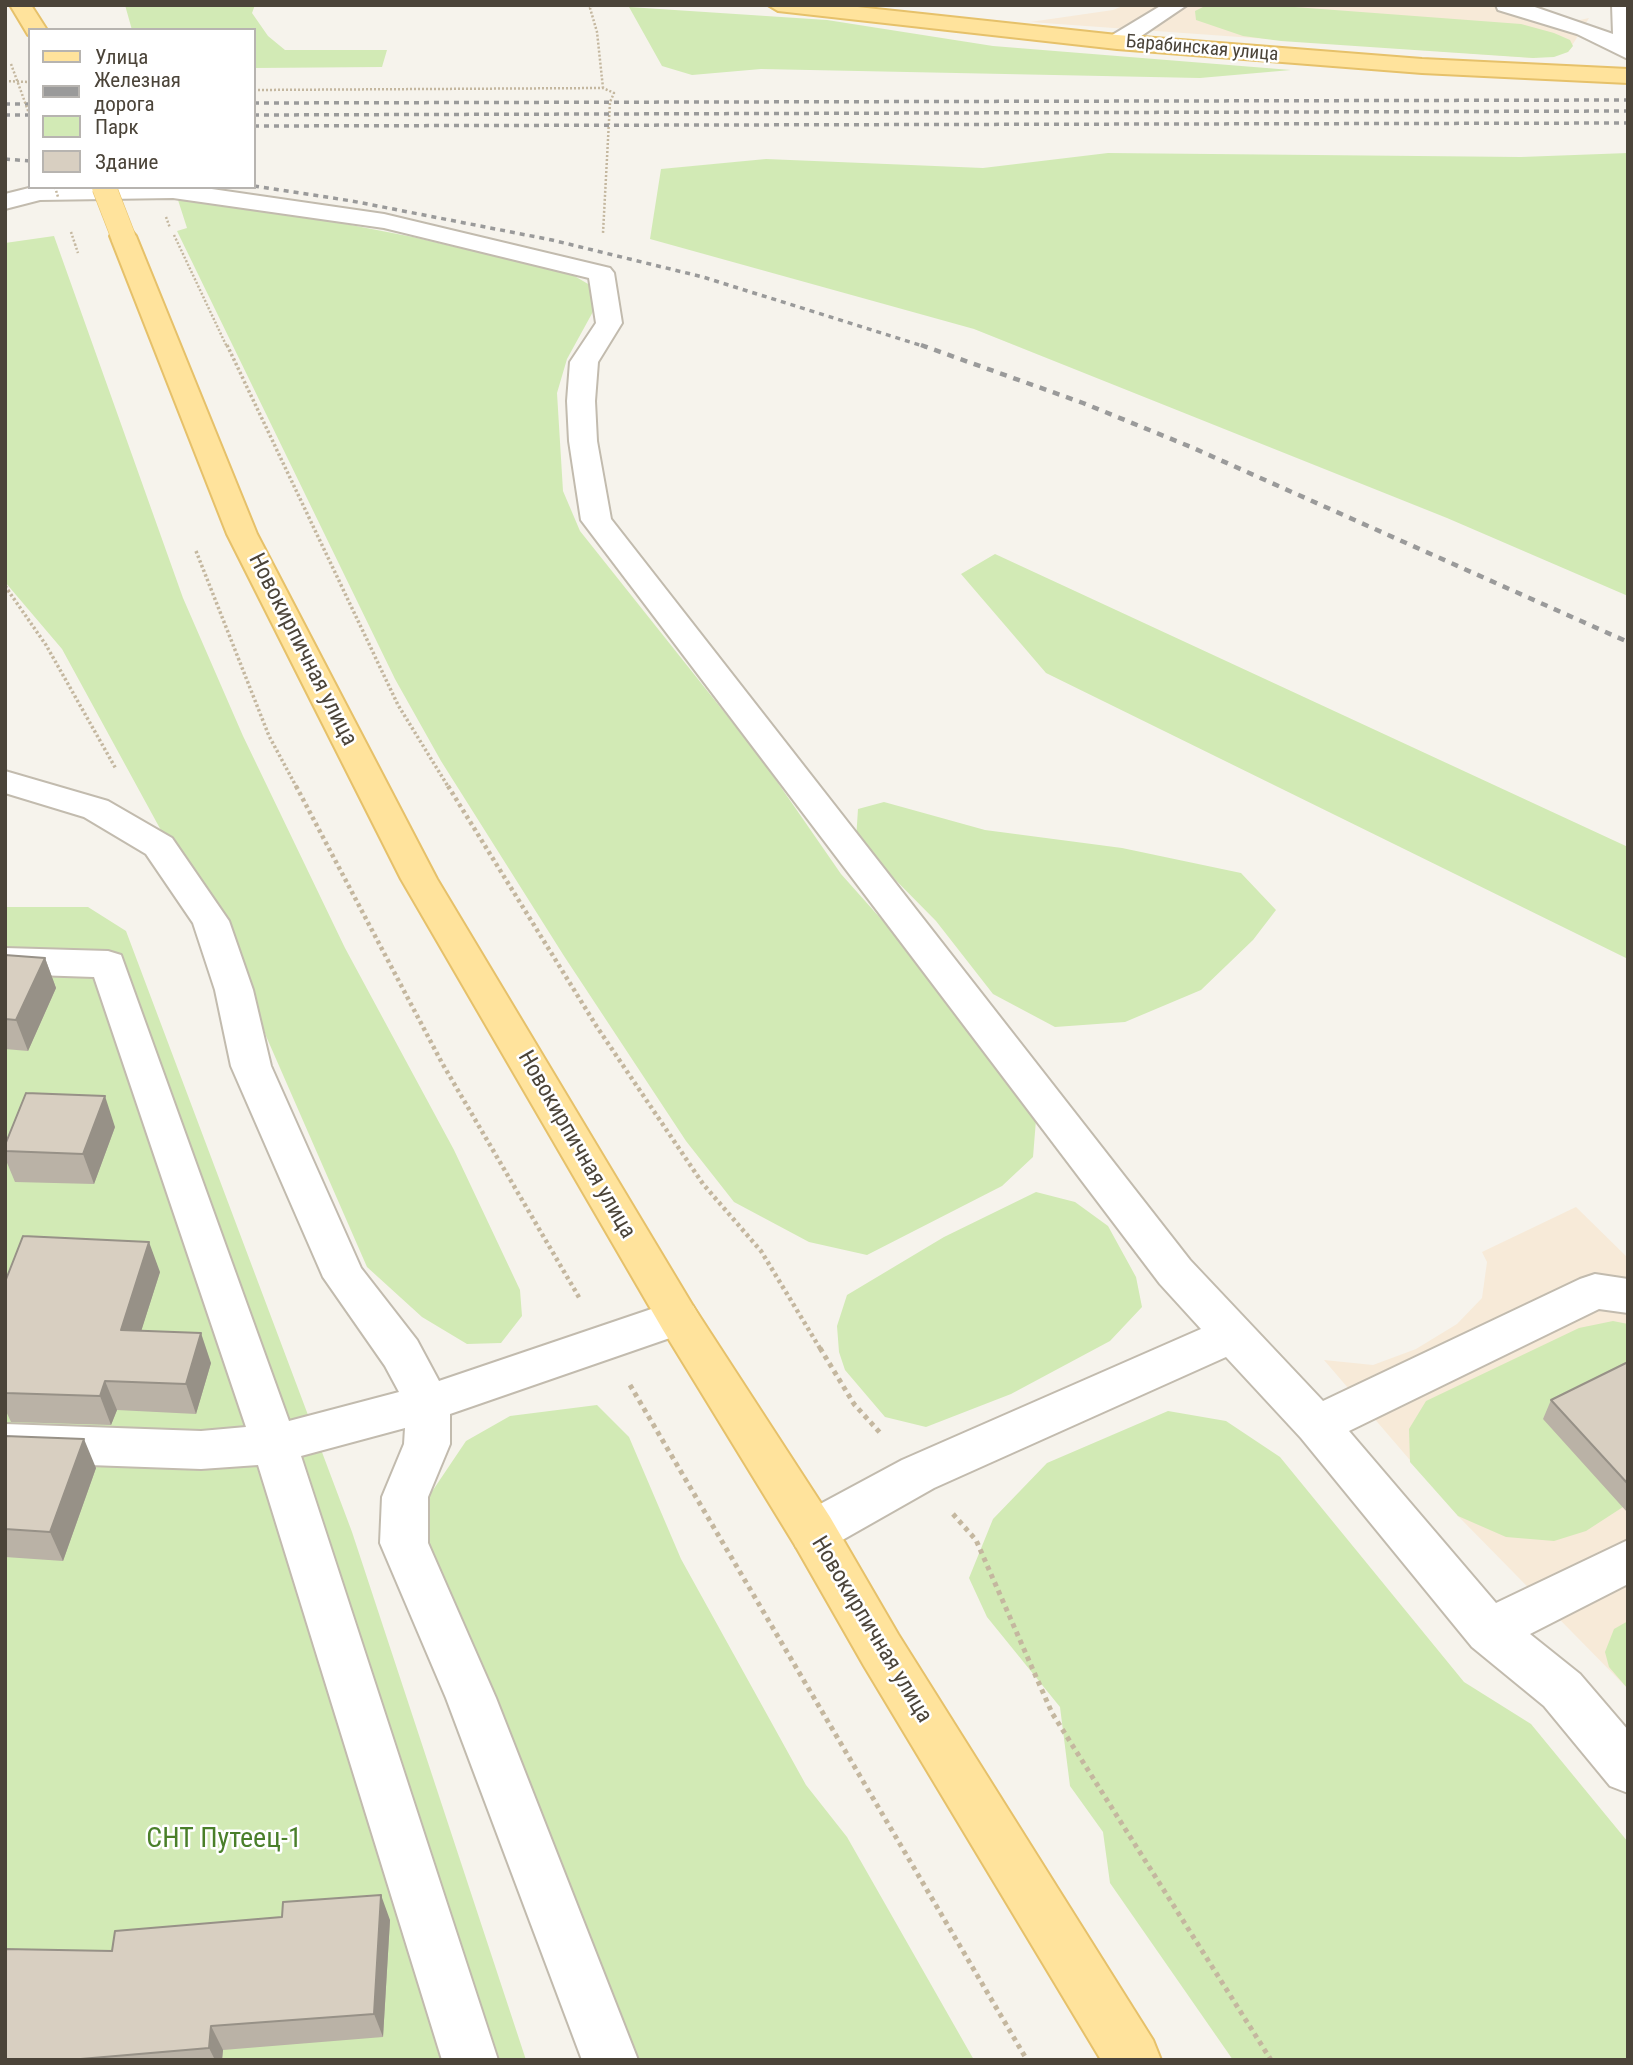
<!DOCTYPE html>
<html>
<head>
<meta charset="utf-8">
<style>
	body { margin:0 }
	#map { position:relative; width:1633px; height:2065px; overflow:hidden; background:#f6f3ec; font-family:"Roboto Condensed",sans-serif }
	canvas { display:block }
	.frame { position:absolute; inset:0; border:7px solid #4b4439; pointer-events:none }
	.legend { position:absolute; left:28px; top:28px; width:228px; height:161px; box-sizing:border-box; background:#fff; border:2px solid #b7b4b0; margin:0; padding:9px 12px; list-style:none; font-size:21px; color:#4b4439 }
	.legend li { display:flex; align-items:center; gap:14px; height:35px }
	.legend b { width:35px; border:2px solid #b7b4b0 }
</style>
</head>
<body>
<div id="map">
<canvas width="1633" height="2065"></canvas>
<div class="frame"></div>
<ul class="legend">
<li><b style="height:9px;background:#ffe39c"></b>Улица</li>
<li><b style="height:9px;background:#9a9a9a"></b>Железная дорога</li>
<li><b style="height:19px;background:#d2eab5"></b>Парк</li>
<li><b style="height:19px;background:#d8cfc1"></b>Здание</li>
</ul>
</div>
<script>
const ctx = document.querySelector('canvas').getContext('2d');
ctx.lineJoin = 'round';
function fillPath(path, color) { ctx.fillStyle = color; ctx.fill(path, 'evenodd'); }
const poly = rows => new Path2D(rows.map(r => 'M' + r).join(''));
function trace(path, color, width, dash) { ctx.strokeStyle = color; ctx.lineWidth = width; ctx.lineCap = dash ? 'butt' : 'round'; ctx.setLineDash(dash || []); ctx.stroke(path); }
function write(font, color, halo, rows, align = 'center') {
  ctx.font = font + ' "Roboto Condensed",sans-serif'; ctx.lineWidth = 5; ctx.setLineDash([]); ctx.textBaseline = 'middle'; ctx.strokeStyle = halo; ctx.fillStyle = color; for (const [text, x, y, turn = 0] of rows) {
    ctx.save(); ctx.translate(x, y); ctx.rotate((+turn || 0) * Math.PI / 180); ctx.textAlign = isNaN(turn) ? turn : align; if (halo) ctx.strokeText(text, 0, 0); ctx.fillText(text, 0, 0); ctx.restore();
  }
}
fillPath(poly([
	[1125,5,1539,5,1560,18,1580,20,1589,18,1568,52,1533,58,1030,22,1113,10],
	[1576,1207,1628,1258,1628,1689,1458,1516,1324,1360,1373,1365,1416,1349,1457,1324,1482,1298,1487,1262,1482,1252]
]), '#f7ead8');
fillPath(poly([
	[125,5,255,5,252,13,268,36,285,50,387,50,382,67,254,68,254,30,132,30],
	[1207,5,1268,5,1521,24,1554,33,1570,40,1573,46,1568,52,1554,57,1533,58,1281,41,1243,36,1196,20,1195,11],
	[629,7,827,20,993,46,1291,70,1200,78,761,69,692,75,662,66],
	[1108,153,1521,157,1628,153,1628,596,1447,518,974,329,650,239,661,169,766,159,983,168],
	[178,200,289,213,413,237,571,274,595,288,595,308,567,359,557,393,563,491,580,531,760,757,841,874,939,984,1036,1120,1033,1157,1002,1186,867,1255,809,1242,734,1202,686,1141,564,956,441,761,395,679,177,231,187,228],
	[54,236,183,598,243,736,345,948,454,1150,520,1290,522,1316,501,1343,467,1344,422,1317,367,1267,266,1036,242,966,169,845,62,649,5,582,5,243],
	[995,554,1628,847,1628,959,1046,673,961,574],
	[884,802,985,830,1122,848,1241,873,1276,910,1253,940,1201,990,1125,1022,1055,1027,993,994,936,921,856,840,858,809],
	[5,907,88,907,126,931,352,1532,526,2060,5,2060],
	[1036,1192,1075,1202,1108,1226,1136,1277,1142,1307,1110,1341,1011,1394,926,1427,885,1417,845,1370,839,1352,837,1326,847,1295,944,1237],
	[1613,1321,1628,1324,1623,1507,1586,1531,1554,1541,1506,1537,1458,1516,1410,1462,1409,1429,1426,1401,1579,1328],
	[597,1405,629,1437,681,1559,806,1785,847,1837,974,2060,635,2060,425,1548,429,1496,466,1441,510,1416],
	[1168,1411,1226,1421,1280,1457,1464,1682,1531,1724,1628,1842,1628,2060,1233,2060,1110,1883,1103,1832,1070,1786,1060,1707,987,1617,969,1578,993,1519,1047,1463],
	[1628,1621,1628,1689,1609,1667,1605,1652,1614,1629]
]), '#d2eab5');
const minor = poly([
	[1162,5,1187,5,1125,47,1109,47,1106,42,1109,37,1162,5],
	[1496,5,1529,5,1613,34,1612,5,1628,5,1628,59,1577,34,1498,10,1496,5],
	[33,187,198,187,384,214,610,268,614,273,622,323,598,362,595,401,597,441,611,519,1190,1260,1323,1401,1580,1279,1595,1274,1628,1279,1628,1313,1599,1309,1349,1431,1496,1603,1628,1540,1628,1584,1530,1634,1580,1674,1628,1730,1628,1793,1610,1786,1544,1706,1472,1647,1301,1438,1226,1357,934,1488,830,1547,813,1553,796,1547,790,1532,796,1517,902,1460,1201,1329,1160,1284,581,520,569,441,567,401,570,362,596,323,589,278,384,228,173,198,40,200,5,209,5,194,33,187],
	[5,771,108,801,172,838,229,921,253,990,271,1066,361,1268,417,1340,439,1381,678,1300,693,1306,700,1318,693,1330,450,1414,450,1444,428,1497,428,1543,496,1698,638,2060,582,2060,446,1698,380,1543,382,1497,404,1444,405,1428,301,1456,498,2060,442,2060,258,1465,201,1469,5,1462,5,1424,201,1431,246,1427,94,977,5,974,5,948,108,951,121,955,289,1421,399,1392,385,1366,323,1277,231,1066,215,990,193,923,146,854,84,817,5,793,5,771]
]);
const major = poly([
	[10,5,31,5,47,30,30,30,28,35,10,5],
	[768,5,839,5,1117,35,1422,59,1628,69,1628,83,1422,73,1117,49,778,11,768,5],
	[123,228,132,231,136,236,257,534,437,879,693,1306,830,1517,898,1634,1153,2040,1161,2060,1101,2060,864,1666,796,1547,663,1330,401,879,227,534,110,236,114,231,123,228]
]);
trace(minor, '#c2bbae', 4);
trace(major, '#e6c16a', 4);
trace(poly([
	[593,5,590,8,597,32,603,88],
	[5,81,30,82],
	[254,90,603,88,614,93,610,102,603,233],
	[174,235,227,347],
	[75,244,78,253]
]), '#c4b79f', 2.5, [2, 2]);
trace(poly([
	[227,345,398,705,449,788],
	[196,551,269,736,297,788],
	[5,586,46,645,116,769]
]), '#c4b79f', 3.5, [2.5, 2.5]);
trace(poly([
	[296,786,442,1063,580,1299],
	[448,786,597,1027,703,1184,761,1251,821,1350]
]), '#c4b79f', 4.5, [3.5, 3.5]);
trace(poly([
	[820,1348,854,1404,882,1435],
	[630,1385,1027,2060],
	[953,1514,976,1540,1052,1713,1271,2060]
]), '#c4b79f', 5, [4.5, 4.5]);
fillPath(minor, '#fff');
fillPath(major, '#ffe39c');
trace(poly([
	[254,103,1628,100],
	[5,104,30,104],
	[5,115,30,115],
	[254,115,1628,111],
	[254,126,1628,123],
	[5,159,30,161],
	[254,186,352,201,552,240,703,277,926,347]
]), '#9a9a9a', 3.5, [5, 5]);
trace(poly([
	[921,345,1083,403,1191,447,1628,642]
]), '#9a9a9a', 4.5, [7, 7]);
const majorBridge = poly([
	[104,187,123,236]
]);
trace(majorBridge, '#e6c16a', 25, []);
trace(poly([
	[11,64,30,116],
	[55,187,58,197],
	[166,217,170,228],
	[71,232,75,244]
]), '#c4b79f', 2.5, [2, 2]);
trace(majorBridge, '#ffe39c', 24);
fillPath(poly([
	[5,955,45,958,56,988,28,1051,5,1049],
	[115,1127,94,1184,15,1182,5,1158,5,1145],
	[160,1272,141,1331,211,1363,196,1414,117,1410,111,1425,11,1422,5,1409,5,1282],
	[1628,1362,1628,1512,1627,1512,1543,1419,1551,1400],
	[5,1436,96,1468,63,1561,5,1557],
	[390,1920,383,2037,223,2050,222,2060,5,2060,112,1951]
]), '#bab2a6');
fillPath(poly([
	[45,958,56,988,28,1051,16,1020],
	[105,1096,115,1127,94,1184,83,1154],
	[149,1242,160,1272,132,1360,121,1330],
	[201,1333,211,1363,196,1414,186,1384],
	[105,1381,117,1410,111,1425,100,1396],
	[84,1439,96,1468,63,1561,50,1532],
	[381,1895,390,1920,383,2037,374,2014],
	[211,2026,223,2050,222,2060,215,2060,209,2048]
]), '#979187');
const building = poly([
	[5,955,45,958,16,1020,5,1019,5,955],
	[26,1093,105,1096,83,1154,5,1151,5,1145,26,1093],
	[23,1236,149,1242,121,1330,201,1333,186,1384,105,1381,100,1396,5,1393,5,1282,23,1236],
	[1628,1362,1628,1484,1551,1400,1628,1362],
	[5,1436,84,1439,50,1532,5,1529,5,1436],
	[381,1895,374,2014,211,2026,209,2048,69,2060,5,2060,5,1949,112,1951,115,1931,282,1917,283,1902,381,1895]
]);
fillPath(building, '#d8cfc1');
trace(building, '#979187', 2);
write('19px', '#4b4439', '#fff', [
	["Барабинская улица",1202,49,5]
]);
write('23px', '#4b4439', '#fff', [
	["Новокирпичная улица",302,650,63],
	["Новокирпичная улица",576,1145,60],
	["Новокирпичная улица",871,1630,59]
]);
write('28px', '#4a7f2a', '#fff', [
	["СНТ Путеец-1",224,1840]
]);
</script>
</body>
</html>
